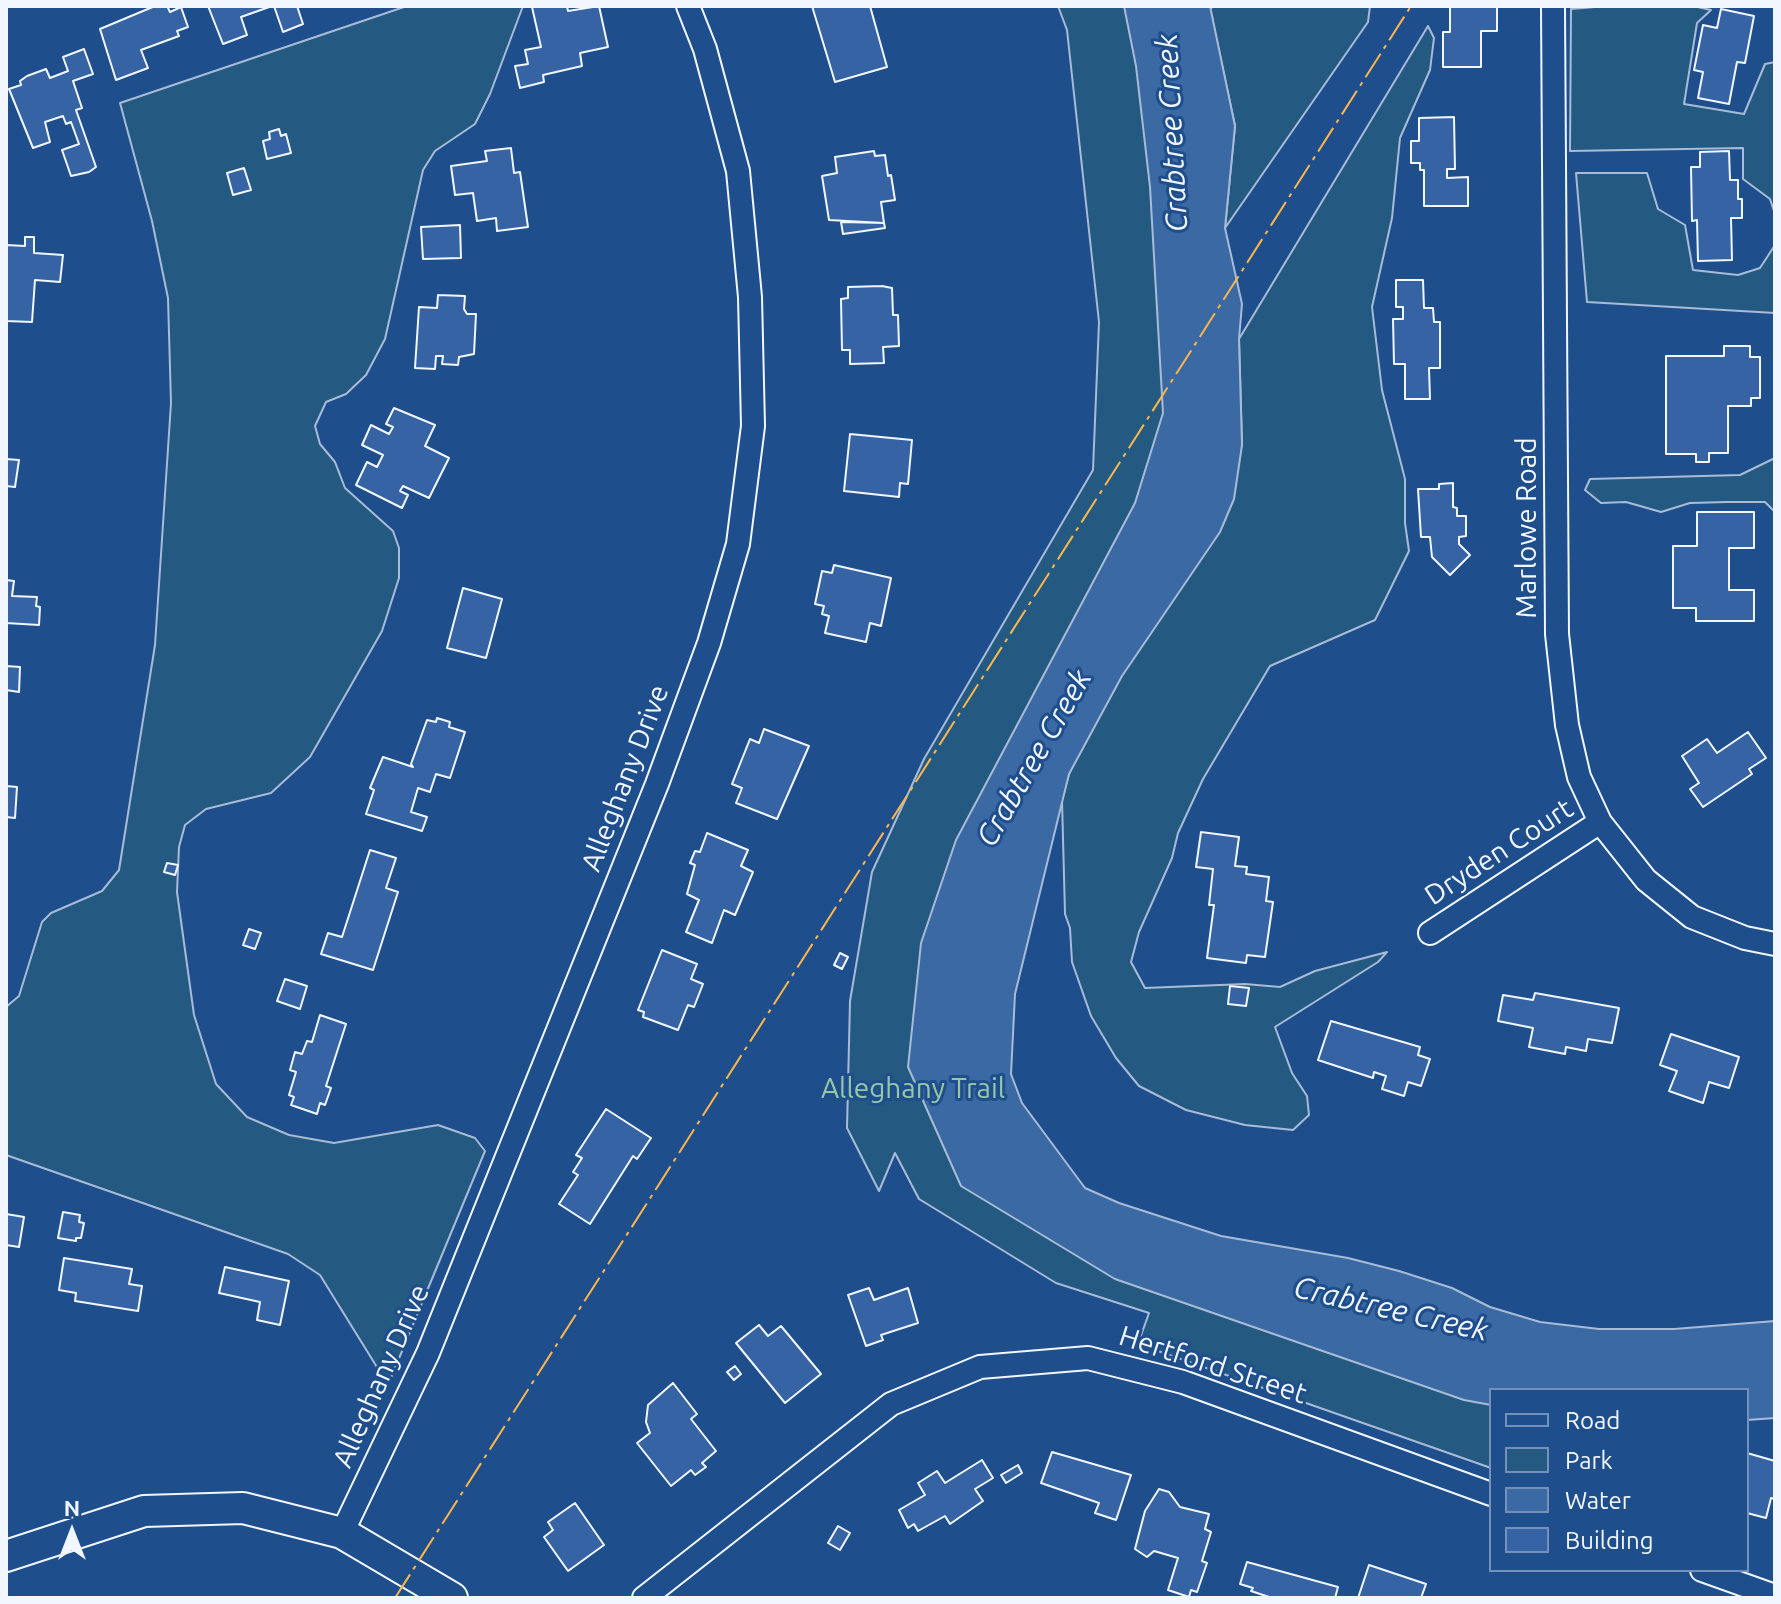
<!DOCTYPE html>
<html>
<head>
<meta charset="utf-8">
<style>
	body { margin:0 }
	#map { position:relative; width:1781px; height:1604px; overflow:hidden; background:#1f4e8c; font-family:Ubuntu,sans-serif }
	canvas { display:block }
	.frame { position:absolute; inset:0; border:8px solid #f2f6ff; pointer-events:none }
	.legend { position:absolute; left:1489px; top:1388px; width:260px; height:184px; box-sizing:border-box; background:#1f4e8c; border:2px solid #7391ba; margin:0; padding:10px 14px; list-style:none; font-size:24px; color:#f2f6ff }
	.legend li { display:flex; align-items:center; gap:16px; height:40px }
	.legend b { width:40px; border:2px solid #7391ba }
	.north { position:absolute; left:32px; top:1492px; width:80px; height:80px; -webkit-text-stroke:6px #1f4e8c; paint-order:stroke; rotate:0deg; font-size:22px; font-weight:700; line-height:32px; text-align:center; color:#f2f6ff }
	.north::after { content:''; display:block; margin:auto; width:28px; height:36px; background:#f2f6ff; clip-path:polygon(50% 0,100% 100%,50% 72%,0 100%) }
</style>
</head>
<body>
<div id="map">
<canvas width="1781" height="1604"></canvas>
<div class="frame"></div>
<ul class="legend">
<li><b style="height:10px;background:#1f4e8c"></b>Road</li>
<li><b style="height:22px;background:#245a82"></b>Park</li>
<li><b style="height:22px;background:#3b69a3"></b>Water</li>
<li><b style="height:22px;background:#3563a3"></b>Building</li>
</ul>
<div class="north">N</div>
</div>
<script>
const ctx = document.querySelector('canvas').getContext('2d');
ctx.lineJoin = 'round';
function fillPath(path, color) { ctx.fillStyle = color; ctx.fill(path, 'evenodd'); }
const poly = rows => new Path2D(rows.map(r => 'M' + r).join(''));
function trace(path, color, width, dash) { ctx.strokeStyle = color; ctx.lineWidth = width; ctx.lineCap = dash ? 'butt' : 'round'; ctx.setLineDash(dash || []); ctx.stroke(path); }
function write(font, color, halo, rows, align = 'center') {
  ctx.font = font + ' Ubuntu,sans-serif'; ctx.lineWidth = 6; ctx.setLineDash([]); ctx.textBaseline = 'middle'; ctx.strokeStyle = halo; ctx.fillStyle = color; for (const [text, x, y, turn = 0] of rows) {
    ctx.save(); ctx.translate(x, y); ctx.rotate((+turn || 0) * Math.PI / 180); ctx.textAlign = isNaN(turn) ? turn : align; if (halo) ctx.strokeText(text, 0, 0); ctx.fillText(text, 0, 0); ctx.restore();
  }
}
const green = poly([
	[407,6,523,6,490,94,475,124,435,151,423,170,385,339,366,375,346,394,326,402,315,426,320,444,335,462,345,488,393,531,399,548,399,578,382,631,310,757,271,793,206,809,185,825,179,847,177,892,194,1015,216,1084,247,1117,289,1135,334,1143,438,1125,475,1138,485,1151,388,1385,320,1275,288,1254,6,1155,6,1007,19,996,42,922,51,913,102,891,119,870,155,645,171,403,168,298,152,221,120,103,407,6],
	[1058,6,1164,6,1200,326,1025,807,981,1115,1088,1220,1491,1390,1491,1468,1138,1344,1149,1313,1056,1283,919,1199,895,1153,879,1191,847,1128,850,1001,872,872,924,759,1093,470,1099,322,1067,30,1058,6],
	[1214,6,1370,6,1368,22,1225,228,1235,126,1210,9,1214,6],
	[1607,6,1693,6,1711,10,1697,23,1684,104,1744,114,1765,64,1775,62,1775,214,1770,199,1743,179,1743,148,1570,151,1571,9,1607,6],
	[1428,26,1434,38,1430,70,1400,138,1392,218,1372,307,1382,390,1405,479,1405,523,1409,551,1375,620,1270,666,1203,779,1178,833,1172,858,1139,932,1131,962,1145,988,1245,984,1280,987,1315,971,1387,952,1378,962,1275,1027,1292,1073,1307,1096,1309,1115,1293,1130,1245,1125,1186,1110,1139,1086,1116,1058,1091,1016,1072,962,1070,928,1065,914,1062,800,1069,774,1098,715,1242,445,1239,339,1428,26],
	[1576,173,1647,173,1658,209,1685,225,1693,270,1738,275,1760,268,1775,245,1775,313,1587,302,1576,173],
	[1775,458,1775,512,1765,502,1727,502,1690,503,1661,512,1626,502,1601,503,1585,490,1590,479,1740,475,1775,458]
]);
fillPath(green, '#245a82');
trace(green, '#a8bbd7', 2);
const water = poly([
	[1124,6,1210,6,1235,126,1225,228,1242,304,1239,339,1242,445,1234,499,1220,532,1122,676,1069,774,1015,994,1011,1074,1022,1103,1085,1188,1119,1203,1221,1236,1348,1258,1399,1271,1452,1288,1490,1307,1540,1322,1599,1329,1674,1329,1775,1321,1775,1418,1747,1420,1747,1390,1491,1390,1491,1405,1464,1400,1115,1279,961,1186,908,1067,921,943,956,840,1135,503,1163,413,1150,187,1136,66,1124,6]
]);
fillPath(water, '#3b69a3');
trace(water, '#a8bbd7', 2);
const building = poly([
	[155,6,167,6,170,12,181,7,188,27,177,31,179,36,141,50,148,68,116,80,100,29,155,6],
	[208,6,272,6,241,17,247,35,223,44,208,6],
	[274,6,297,6,303,24,283,32,274,6],
	[567,6,568,11,599,6,608,47,580,53,582,66,543,75,544,82,520,88,515,66,528,64,525,50,541,47,532,7,567,6],
	[812,6,870,6,887,67,835,82,812,6],
	[1450,6,1497,6,1497,31,1481,31,1481,67,1443,67,1443,32,1450,32,1450,6],
	[1721,9,1754,16,1745,63,1737,62,1729,104,1698,98,1703,72,1694,70,1703,25,1717,28,1721,9],
	[84,49,93,74,73,81,82,108,76,110,96,167,89,172,71,176,62,150,79,144,71,122,66,124,63,116,45,122,50,142,33,148,9,89,21,85,20,81,27,76,46,69,50,78,68,71,63,57,84,49],
	[1454,117,1455,169,1447,169,1447,178,1468,177,1468,206,1424,206,1424,170,1420,170,1420,163,1411,163,1411,141,1419,141,1419,118,1454,117],
	[279,129,281,136,286,134,291,153,267,159,263,141,270,139,269,132,279,129],
	[511,148,514,173,520,172,528,227,497,231,496,218,477,221,473,193,455,195,451,166,487,161,485,151,511,148],
	[874,151,875,156,885,155,888,176,891,175,895,200,881,202,884,223,829,220,822,176,837,173,835,157,874,151],
	[1729,151,1730,180,1738,180,1738,199,1742,199,1742,218,1731,218,1732,260,1698,261,1697,220,1692,221,1691,167,1700,167,1700,152,1729,151],
	[244,168,251,190,233,195,227,173,244,168],
	[841,222,884,223,885,228,843,234,841,222],
	[460,225,461,258,423,259,421,227,460,225],
	[25,237,34,237,34,253,63,255,60,282,35,280,32,322,6,321,6,245,25,246,25,237],
	[1396,280,1423,280,1424,308,1433,308,1434,322,1440,322,1440,368,1429,368,1430,399,1405,399,1405,364,1394,364,1393,319,1403,319,1403,307,1396,307,1396,280],
	[882,286,892,288,893,315,898,315,899,346,883,347,884,363,850,364,850,350,842,350,841,299,848,298,848,287,882,286],
	[438,295,465,296,464,309,467,314,476,314,474,354,459,357,458,365,442,364,443,356,436,356,435,369,415,368,419,307,437,308,438,295],
	[1724,346,1750,346,1750,357,1760,357,1760,398,1751,398,1751,406,1728,406,1728,453,1709,453,1709,462,1696,462,1696,454,1666,454,1666,356,1724,356,1724,346],
	[394,408,435,425,425,446,449,458,429,498,403,486,400,491,408,495,402,508,356,485,367,462,377,467,383,455,362,445,371,425,389,434,393,427,386,424,394,408],
	[850,434,912,440,908,484,900,483,899,497,844,491,850,434],
	[6,459,19,460,15,487,6,486,6,459],
	[1453,483,1453,507,1457,508,1457,516,1466,516,1466,536,1459,537,1459,544,1470,555,1450,575,1432,557,1430,537,1421,537,1418,489,1439,489,1439,484,1453,483],
	[1697,512,1754,512,1754,548,1729,548,1729,590,1754,590,1754,621,1696,621,1696,608,1673,608,1673,546,1697,546,1697,512],
	[834,565,891,578,881,626,870,623,866,642,825,633,829,616,822,614,824,606,815,604,822,571,832,573,834,565],
	[6,580,14,581,12,596,37,597,36,606,40,607,39,625,6,623,6,580],
	[463,588,502,599,486,658,447,648,463,588],
	[6,666,20,667,19,692,6,690,6,666],
	[437,718,450,722,449,727,465,732,450,778,436,774,430,792,418,788,411,812,427,817,422,831,366,814,374,790,370,788,383,757,413,767,411,764,427,720,436,722,437,718],
	[764,729,809,746,777,819,736,803,742,788,732,784,750,739,759,743,764,729],
	[1748,732,1766,758,1749,769,1752,774,1703,807,1690,789,1699,783,1682,756,1707,739,1717,753,1748,732],
	[6,786,17,787,15,818,6,817,6,786],
	[1201,832,1239,837,1235,866,1247,867,1246,874,1269,877,1266,901,1273,902,1265,957,1247,955,1246,963,1207,958,1214,905,1209,905,1213,869,1196,867,1201,832],
	[707,833,748,850,741,866,753,872,735,915,724,910,712,943,686,932,699,900,687,894,695,865,690,863,695,851,700,852,707,833],
	[370,850,396,858,386,888,398,892,373,970,321,954,328,933,342,937,370,850],
	[167,863,178,865,175,875,164,872,167,863],
	[249,929,261,933,255,949,243,945,249,929],
	[662,950,697,964,691,979,703,984,694,1007,688,1005,678,1030,643,1017,644,1012,638,1010,662,950],
	[840,953,848,957,842,969,834,965,840,953],
	[285,979,307,986,300,1009,277,1001,285,979],
	[1230,986,1249,988,1246,1006,1228,1004,1230,986],
	[1535,993,1619,1008,1612,1043,1588,1039,1586,1051,1566,1047,1565,1054,1529,1047,1533,1028,1498,1021,1503,995,1533,1000,1535,993],
	[320,1015,346,1024,326,1086,331,1088,325,1105,320,1103,317,1114,291,1105,294,1097,289,1095,296,1072,290,1070,295,1052,302,1054,307,1041,312,1042,320,1015],
	[1331,1021,1420,1047,1418,1055,1430,1059,1421,1086,1408,1082,1404,1096,1382,1089,1386,1076,1374,1072,1373,1078,1318,1060,1331,1021],
	[1671,1034,1739,1057,1729,1088,1709,1082,1703,1103,1669,1091,1677,1071,1660,1065,1671,1034],
	[606,1109,651,1138,637,1159,633,1156,590,1224,559,1204,578,1175,573,1172,582,1158,576,1155,606,1109],
	[63,1212,80,1215,79,1222,84,1223,81,1238,76,1238,76,1241,58,1238,63,1212],
	[6,1214,24,1217,19,1247,6,1245,6,1214],
	[64,1258,132,1269,129,1284,142,1286,138,1311,75,1301,76,1293,59,1290,64,1258],
	[225,1267,289,1281,280,1325,257,1320,260,1302,219,1293,225,1267],
	[869,1288,874,1300,908,1288,918,1323,881,1335,883,1340,866,1346,848,1295,869,1288],
	[759,1325,768,1336,781,1326,821,1374,785,1403,736,1343,759,1325],
	[735,1366,741,1374,734,1380,727,1372,735,1366],
	[673,1383,697,1414,691,1419,716,1451,702,1463,706,1467,695,1475,691,1470,671,1486,637,1443,650,1433,646,1422,648,1405,673,1383],
	[1052,1452,1131,1475,1116,1520,1095,1513,1099,1503,1041,1483,1052,1452],
	[1747,1453,1775,1461,1775,1499,1771,1498,1766,1518,1747,1513,1747,1453],
	[982,1460,993,1478,975,1489,983,1501,950,1524,945,1516,918,1531,914,1524,908,1528,899,1510,925,1495,918,1483,937,1471,945,1483,982,1460],
	[1018,1465,1022,1473,1006,1483,1001,1475,1018,1465],
	[1159,1489,1169,1492,1180,1507,1209,1514,1205,1529,1211,1532,1202,1561,1207,1563,1197,1592,1191,1590,1189,1597,1168,1590,1178,1558,1154,1551,1147,1557,1135,1549,1145,1511,1159,1489],
	[575,1503,604,1545,568,1571,544,1537,553,1530,548,1522,575,1503],
	[838,1526,850,1533,840,1550,828,1543,838,1526],
	[1247,1562,1338,1587,1335,1598,1272,1598,1251,1591,1253,1588,1240,1584,1247,1562],
	[1369,1565,1426,1584,1421,1598,1358,1598,1369,1565]
]);
fillPath(building, '#3563a3');
trace(building, '#f2f6ff', 2);
const street = poly([
	[1553,6,1557,634,1567,725,1579,777,1600,822,1646,880,1692,917,1745,938,1775,944],
	[1430,933,1600,822],
	[342,1533,428,1353,657,784,709,643,738,544,753,426,750,297,738,171,705,49,688,6],
	[1702,1570,1775,1596],
	[644,1598,891,1404,980,1367,1088,1358,1183,1382,1491,1494]
]);
const secondary = poly([
	[6,1556,144,1511,243,1508,342,1533,452,1598]
]);
trace(street, '#f2f6ff', 26);
trace(secondary, '#f2f6ff', 34);
trace(street, '#1f4e8c', 22);
trace(secondary, '#1f4e8c', 30);
trace(poly([
	[395,1598,1411,6]
]), '#ffb74d', 2, [28, 6, 4, 6]);
write('28px', '#f2f6ff', '#1f4e8c', [
	["Marlowe Road",1527,528,-90],
	["Alleghany Drive",625,778,-69],
	["Dryden Court",1499,852,-33],
	["Hertford Street",1213,1365,18],
	["Alleghany Drive",381,1376,-66]
]);
write('28px', '#97c8a6', '#1f4e8c', [
	["Alleghany Trail",913,1089]
]);
write('italic 30px', '#f2f6ff', '#1f4e8c', [
	["Crabtree Creek",1172,133,-93],
	["Crabtree Creek",1034,758,-60],
	["Crabtree Creek",1391,1309,13]
]);
</script>
</body>
</html>
